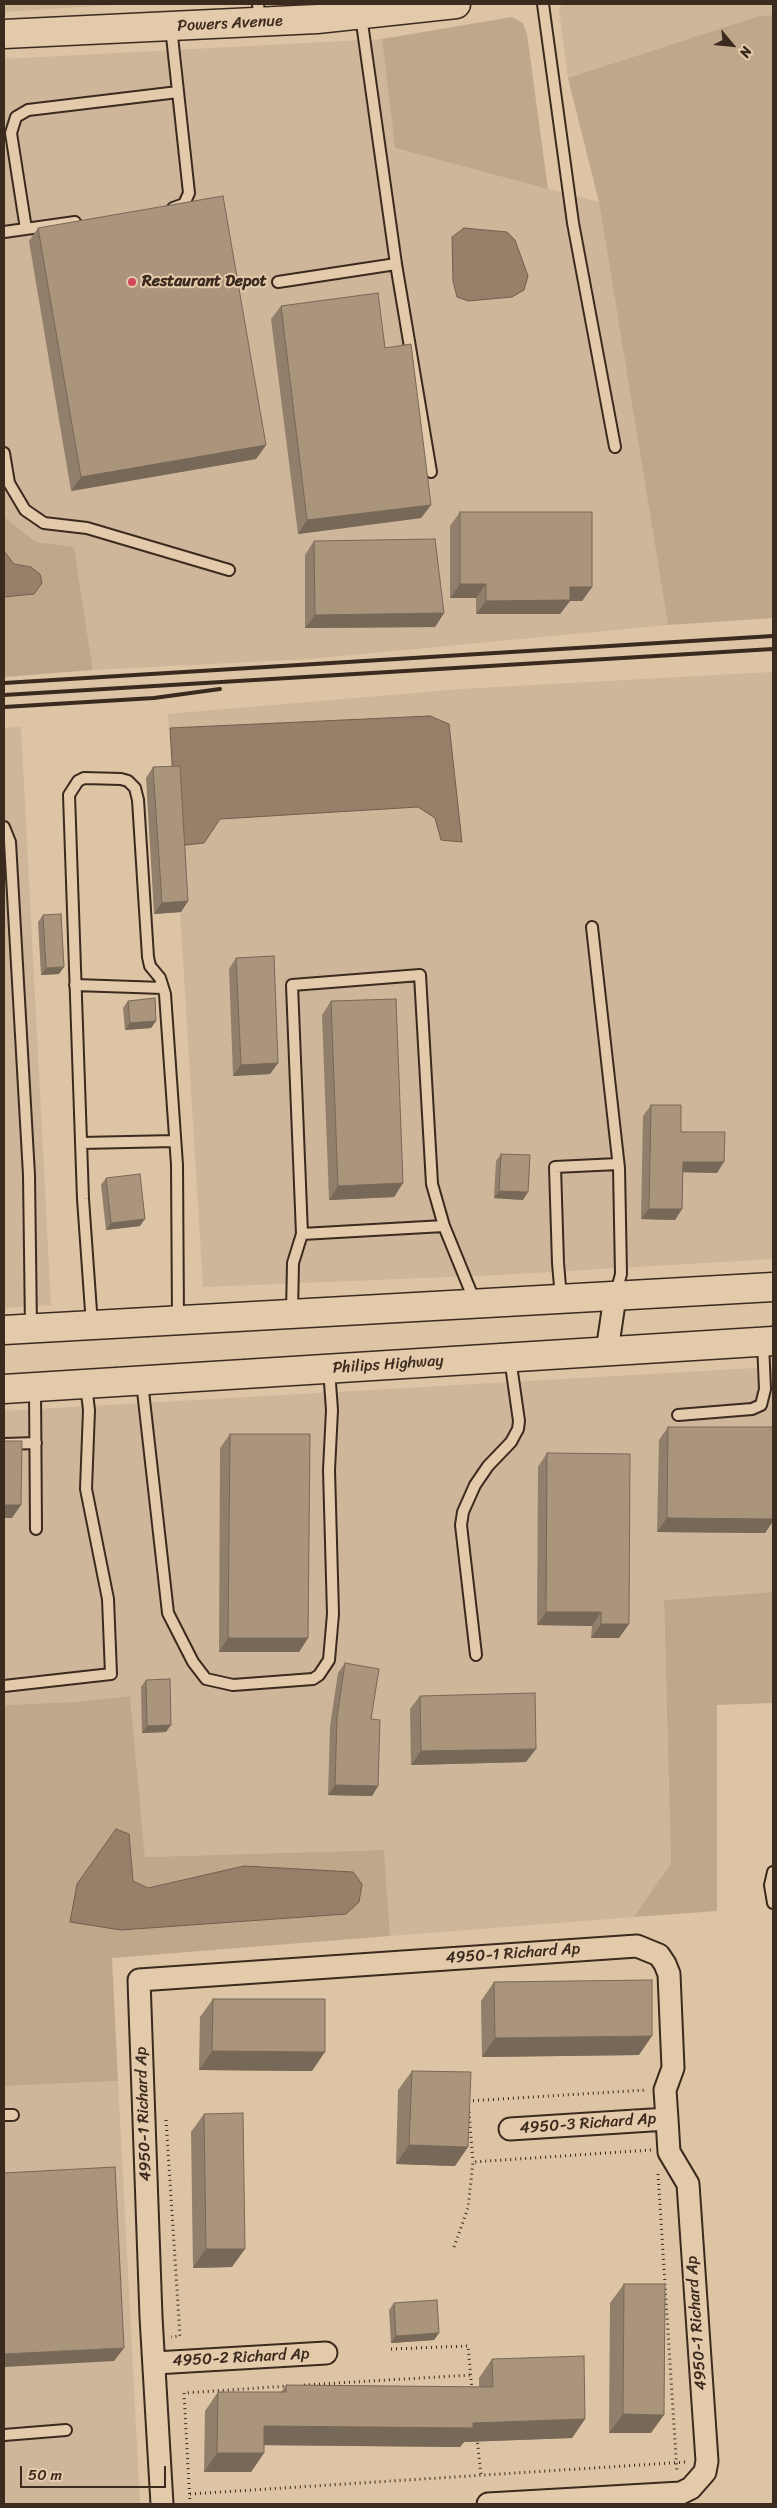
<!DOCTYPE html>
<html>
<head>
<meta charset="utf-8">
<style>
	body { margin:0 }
	#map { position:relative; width:777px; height:2508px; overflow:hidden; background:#dcc4a5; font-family:Sriracha,sans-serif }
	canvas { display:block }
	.frame { position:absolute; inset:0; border:5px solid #3b2a1e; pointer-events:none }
	.north { position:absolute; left:707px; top:20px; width:50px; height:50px; -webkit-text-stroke:4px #e3caab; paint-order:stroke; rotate:118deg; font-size:14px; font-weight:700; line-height:20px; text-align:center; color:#3b2a1e }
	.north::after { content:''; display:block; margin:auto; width:18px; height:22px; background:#3b2a1e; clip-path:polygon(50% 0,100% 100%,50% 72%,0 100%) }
	.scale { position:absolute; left:20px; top:2466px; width:146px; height:22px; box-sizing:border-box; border:2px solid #3b2a1e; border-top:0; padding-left:6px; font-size:15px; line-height:18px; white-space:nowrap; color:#3b2a1e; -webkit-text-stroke:4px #e3caab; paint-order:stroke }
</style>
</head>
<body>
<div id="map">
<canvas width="777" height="2508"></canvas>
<div class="frame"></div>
<div class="north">N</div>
<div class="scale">50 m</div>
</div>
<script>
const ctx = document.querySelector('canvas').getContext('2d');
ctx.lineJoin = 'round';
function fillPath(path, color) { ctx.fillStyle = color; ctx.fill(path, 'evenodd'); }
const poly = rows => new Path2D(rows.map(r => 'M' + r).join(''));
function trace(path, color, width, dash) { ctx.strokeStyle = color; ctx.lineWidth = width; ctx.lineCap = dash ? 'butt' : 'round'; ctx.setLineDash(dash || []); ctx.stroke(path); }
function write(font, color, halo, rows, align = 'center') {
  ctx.font = font + ' Sriracha,sans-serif'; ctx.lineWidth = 4; ctx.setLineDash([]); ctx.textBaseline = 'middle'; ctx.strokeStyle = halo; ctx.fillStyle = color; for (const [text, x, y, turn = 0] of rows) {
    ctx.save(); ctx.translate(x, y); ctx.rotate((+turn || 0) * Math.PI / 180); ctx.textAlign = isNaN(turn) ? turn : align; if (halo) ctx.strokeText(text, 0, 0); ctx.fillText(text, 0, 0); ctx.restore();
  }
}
fillPath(poly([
	[4,4,127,4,4,12],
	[563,4,773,4,773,15,759,16,568,78,559,9],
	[382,39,395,148,599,202,668,625,309,659,93,670,74,547,36,542,4,517,4,59],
	[773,672,773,1259,498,1275,203,1287,168,714,461,689],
	[21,727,51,1305,4,1308,4,728],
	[773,1367,773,1592,664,1600,671,1863,634,1917,390,1936,384,1850,145,1857,130,1696,76,1702,4,1705,4,1411],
	[118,2081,140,2504,4,2504,4,2086]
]), '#cdb699');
fillPath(poly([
	[773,15,773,618,668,625,599,202,568,78,759,16],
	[512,17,523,23,527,34,548,189,395,148,382,39],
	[4,517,36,542,74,547,93,670,4,677,4,597,34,594,42,583,40,573,31,567,14,564,4,551],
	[773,1592,773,1703,717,1705,717,1911,634,1917,671,1863,664,1600],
	[130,1696,145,1857,384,1850,390,1936,112,1958,118,2081,4,2086,4,1705,76,1702],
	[129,1834,133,1881,148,1888,244,1866,70,1922]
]), '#bfa78c');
const water = poly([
	[464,228,507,232,515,240,528,276,524,290,512,297,468,301,457,297,453,281,452,237,464,228],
	[4,551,14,564,31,567,40,574,42,583,34,594,4,597,4,551],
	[430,716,449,724,462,842,441,840,435,818,418,807,220,819,204,843,177,846,170,728,430,716],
	[116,1829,129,1834,133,1881,148,1888,244,1866,353,1872,362,1884,359,1902,346,1914,121,1930,70,1922,77,1884,116,1829]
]);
fillPath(water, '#96806a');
trace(water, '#725e4c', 1);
const lane = poly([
	[258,4,260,22],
	[543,4,573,223,615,447],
	[361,16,396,264,431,472],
	[171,27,189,193,184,204,173,208],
	[26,229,11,133,16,117,28,110,178,92],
	[4,232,75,222],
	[278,282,396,264],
	[4,453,9,483,25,510,44,523,87,528,229,570],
	[4,827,10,842,29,1175,31,1328],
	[592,927,619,1168,621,1274,616,1293],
	[75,985,163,988],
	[81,1143,175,1141],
	[302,1234,444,1226],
	[561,1298,558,1263,555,1167,618,1164],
	[292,1313,293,1263,302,1234,292,985,420,975,432,1184,444,1226,475,1302],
	[92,1325,83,1199,69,795,78,781,84,778,121,779,128,781,135,788,138,800,148,957,150,966,160,978,165,994,177,1165,178,1319],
	[142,1382,168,1613,193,1662,206,1679,233,1685,313,1679,319,1675,329,1660,333,1614,329,1470,332,1410,329,1369],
	[35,1388,36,1529],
	[678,1415,752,1409,761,1405,765,1389,763,1343],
	[4,1444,36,1443],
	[476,1655,461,1525,463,1512,475,1485,488,1466,511,1442,518,1429,519,1421,510,1358],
	[4,1686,111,1674,108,1599,86,1489,89,1410,86,1385],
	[773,1872,770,1885,773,1903],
	[4,2115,13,2115],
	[4,2435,66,2430]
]);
const street = poly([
	[607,1351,615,1297],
	[510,2129,667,2119],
	[155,2363,326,2353],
	[162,2504,151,2317,139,1980,637,1946,659,1955,665,1964,669,1974,673,2068,665,2090,667,2119,669,2152,688,2184,707,2461,705,2472,691,2488,681,2493,488,2504]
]);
const secondary = poly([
	[4,34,317,19,456,4]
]);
const primary = poly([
	[4,1330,773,1287],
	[4,1389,773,1341]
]);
trace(lane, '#3b2a1e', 14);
trace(street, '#3b2a1e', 25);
trace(secondary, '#3b2a1e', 31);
trace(primary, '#3b2a1e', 31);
trace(poly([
	[468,2101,646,2090],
	[469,2112,473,2162],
	[166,2120,180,2336,171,2337],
	[658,2174,677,2473],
	[454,2247,468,2208,473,2162,651,2150],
	[391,2349,468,2346,472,2390],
	[304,2385,471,2375],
	[477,2438,481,2475],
	[190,2494,686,2462],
	[190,2504,184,2393,288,2386]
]), '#3b2a1e', 3, [1, 4]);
trace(lane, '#e3caab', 10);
trace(street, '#e3caab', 21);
trace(secondary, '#e3caab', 28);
trace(primary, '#e3caab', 28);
trace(poly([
	[4,683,773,636],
	[4,695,773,649],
	[4,707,154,698,220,689]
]), '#3b2a1e', 4);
fillPath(poly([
	[38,228,266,445,256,459,71,491,29,241],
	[281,306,385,348,431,505,421,518,298,534,271,319],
	[460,512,592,587,582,601,570,601,560,614,476,614,476,598,450,598,450,526],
	[314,541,444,613,435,627,305,628,305,555],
	[153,767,188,901,181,912,154,914,146,778],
	[43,915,59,974,41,975,38,922],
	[236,958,278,1063,270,1074,233,1076,229,969],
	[128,1001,156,1021,151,1028,125,1030,123,1008],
	[331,1001,403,1183,394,1197,329,1200,322,1015],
	[651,1105,681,1132,717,1173,683,1172,682,1209,675,1220,641,1219,643,1116],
	[501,1154,523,1200,494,1198,496,1161],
	[106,1178,140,1226,106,1230,101,1185],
	[668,1427,773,1427,773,1521,765,1533,657,1532,659,1440],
	[230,1434,308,1638,299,1652,219,1652,220,1448],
	[547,1453,619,1638,591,1638,592,1626,537,1625,538,1467],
	[345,1663,371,1719,378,1786,372,1796,328,1795,330,1726,338,1673],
	[146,1680,166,1732,142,1733,141,1687],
	[420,1696,526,1762,411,1765,410,1709],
	[494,1982,639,2055,482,2057,481,2001],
	[213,1999,312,2071,199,2070,200,2017],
	[412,2071,455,2166,396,2164,398,2090],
	[204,2114,232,2267,193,2268,191,2132],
	[624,2284,651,2433,609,2433,610,2303],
	[394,2303,439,2333,434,2340,391,2343,389,2310],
	[492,2359,585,2419,572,2438,464,2442,460,2447,264,2445,264,2453,251,2472,204,2472,205,2411,218,2392,281,2392,286,2385,479,2387,479,2378]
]), '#927f6b');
fillPath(poly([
	[266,445,256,459,71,491,81,477],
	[431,505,421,518,298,534,307,520],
	[460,584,486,584,476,598,450,598],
	[570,587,592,587,582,601,570,601,560,614,476,614,486,601],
	[444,613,435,627,305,628,315,615],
	[188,901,181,912,154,914,162,903],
	[64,967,59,974,41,975,46,968],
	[156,1021,151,1028,125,1030,130,1023],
	[278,1063,270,1074,233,1076,241,1065],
	[683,1162,724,1162,717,1173,675,1172],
	[403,1183,394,1197,329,1200,338,1186],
	[499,1191,528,1192,523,1200,494,1198],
	[649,1209,682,1209,675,1220,641,1219],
	[145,1219,140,1226,106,1230,111,1223],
	[4,1505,21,1505,12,1518,4,1518],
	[667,1518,773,1519,773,1521,765,1533,657,1532],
	[546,1612,601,1612,592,1626,537,1625],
	[601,1624,629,1624,619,1638,591,1638],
	[228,1638,308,1638,299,1652,219,1652],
	[171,1725,166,1732,142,1733,147,1726],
	[536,1749,526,1762,411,1765,421,1751],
	[335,1785,378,1786,372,1796,328,1795],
	[652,2036,639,2055,482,2057,495,2038],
	[212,2051,325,2052,312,2071,199,2070],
	[409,2145,468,2147,455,2166,396,2164],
	[206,2249,245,2249,232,2267,193,2268],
	[439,2333,434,2340,391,2343,396,2336],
	[124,2348,114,2361,4,2367,4,2354],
	[623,2414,664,2415,651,2433,609,2433],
	[585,2419,572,2438,464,2442,460,2447,251,2445,264,2426,473,2423],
	[217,2453,264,2453,251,2472,204,2472]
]), '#776857');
const building = poly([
	[223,196,266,445,81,477,38,228,223,196],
	[378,293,385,348,411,344,431,505,307,520,281,306,378,293],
	[460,512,592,512,592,587,570,587,570,600,486,601,486,584,460,584,460,512],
	[435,539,444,613,315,615,314,541,435,539],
	[180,766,188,901,162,903,153,767,180,766],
	[61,914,64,967,46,968,43,915,61,914],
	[274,956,278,1063,241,1065,236,958,274,956],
	[155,998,156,1021,130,1023,128,1001,155,998],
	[396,999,403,1183,338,1186,331,1001,396,999],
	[651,1105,681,1105,681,1132,725,1132,724,1162,683,1162,682,1209,649,1209,651,1105],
	[501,1154,530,1155,528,1192,499,1191,501,1154],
	[140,1174,145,1219,111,1223,106,1178,140,1174],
	[668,1427,773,1427,773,1519,667,1518,668,1427],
	[230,1434,310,1434,308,1638,228,1638,230,1434],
	[4,1441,22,1441,21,1505,4,1505,4,1441],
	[547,1453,630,1454,629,1624,601,1624,601,1612,546,1612,547,1453],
	[345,1663,379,1669,371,1719,380,1720,378,1786,335,1785,337,1717,345,1663],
	[170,1679,171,1725,147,1726,146,1680,170,1679],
	[535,1693,536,1749,421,1751,420,1696,535,1693],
	[652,1980,652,2036,495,2038,494,1982,652,1980],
	[213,1999,325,1999,325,2052,212,2051,213,1999],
	[412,2071,471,2072,468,2147,409,2145,412,2071],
	[243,2113,245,2249,206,2249,204,2114,243,2113],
	[115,2167,124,2348,4,2354,4,2173,115,2167],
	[624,2284,665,2284,664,2415,623,2414,624,2284],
	[437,2300,439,2333,396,2336,394,2303,437,2300],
	[584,2356,585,2419,473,2423,473,2428,264,2426,264,2453,217,2453,218,2392,286,2392,286,2385,493,2387,492,2359,584,2356]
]);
fillPath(building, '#aa947c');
trace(building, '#776857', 1);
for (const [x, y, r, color] of [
	[132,282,5,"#d1495b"]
]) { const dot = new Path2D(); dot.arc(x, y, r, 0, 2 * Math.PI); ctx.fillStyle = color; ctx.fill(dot); trace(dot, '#e3caab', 2); }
write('16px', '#3b2a1e', '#e3caab', [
	["Powers Avenue",230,24,-3],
	["Philips Highway",388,1365,-4],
	["4950-1 Richard Ap",513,1954,-4],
	["4950-1 Richard Ap",144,2114,-92],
	["4950-3 Richard Ap",588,2124,-4],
	["4950-1 Richard Ap",697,2323,-94],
	["4950-2 Richard Ap",241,2358,-3]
]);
write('bold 16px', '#3b2a1e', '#e3caab', [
	["Restaurant Depot",142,282]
], 'left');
</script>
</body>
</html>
